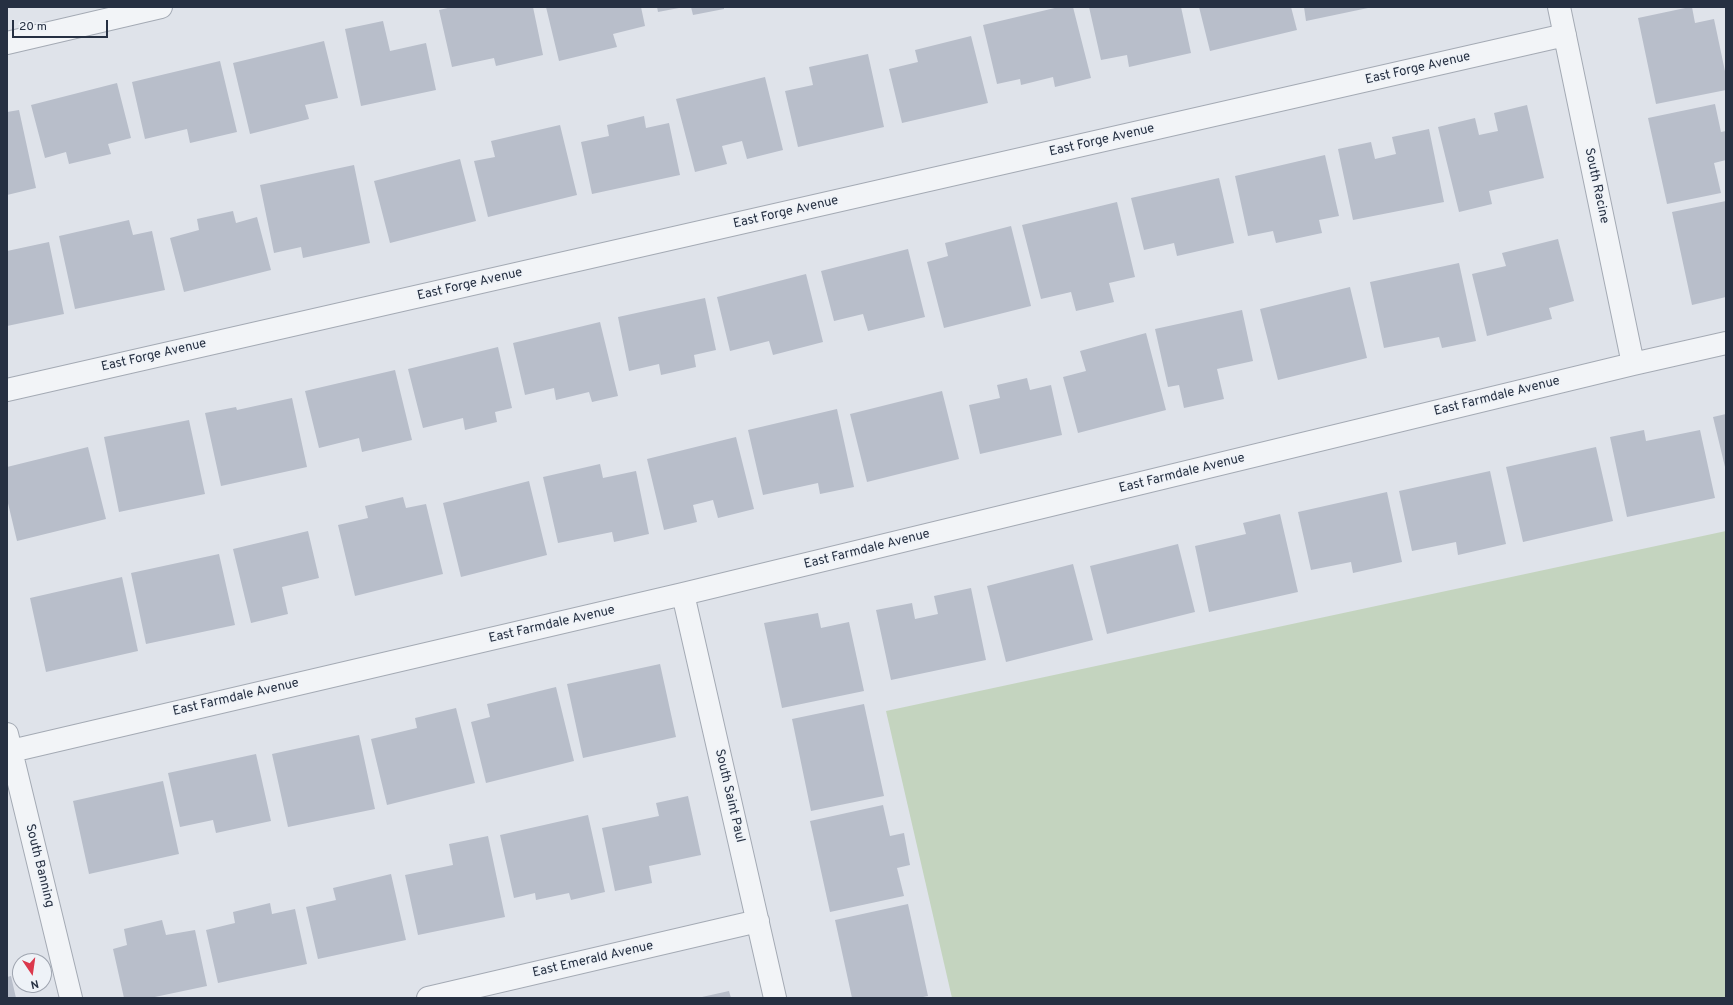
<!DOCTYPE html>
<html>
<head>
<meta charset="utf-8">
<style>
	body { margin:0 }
	#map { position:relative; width:1733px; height:1005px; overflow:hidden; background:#dfe3ea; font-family:Overpass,sans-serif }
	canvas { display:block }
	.frame { position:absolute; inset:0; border:8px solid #263042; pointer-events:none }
	.north { position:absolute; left:12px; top:953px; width:40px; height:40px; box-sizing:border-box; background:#eef2f7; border:1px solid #9ea4af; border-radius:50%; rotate:167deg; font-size:11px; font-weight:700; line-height:16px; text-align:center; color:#263042 }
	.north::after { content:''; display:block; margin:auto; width:14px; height:18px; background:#db384c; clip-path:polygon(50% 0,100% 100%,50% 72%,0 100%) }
	.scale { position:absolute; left:12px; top:20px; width:96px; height:18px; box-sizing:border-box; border:2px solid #263042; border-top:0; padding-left:5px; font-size:12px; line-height:14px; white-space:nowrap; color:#263042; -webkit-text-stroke:3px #eef2f7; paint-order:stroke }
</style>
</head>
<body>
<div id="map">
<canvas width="1733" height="1005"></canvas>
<div class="frame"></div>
<div class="north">N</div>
<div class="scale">20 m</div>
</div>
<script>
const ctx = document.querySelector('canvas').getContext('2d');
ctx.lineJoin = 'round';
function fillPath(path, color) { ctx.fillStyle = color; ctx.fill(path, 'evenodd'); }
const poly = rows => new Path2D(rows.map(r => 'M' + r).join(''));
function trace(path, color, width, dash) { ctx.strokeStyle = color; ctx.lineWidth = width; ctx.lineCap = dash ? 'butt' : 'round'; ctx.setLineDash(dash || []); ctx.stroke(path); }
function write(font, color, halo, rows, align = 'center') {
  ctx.font = font + ' Overpass,sans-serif'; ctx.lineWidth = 3; ctx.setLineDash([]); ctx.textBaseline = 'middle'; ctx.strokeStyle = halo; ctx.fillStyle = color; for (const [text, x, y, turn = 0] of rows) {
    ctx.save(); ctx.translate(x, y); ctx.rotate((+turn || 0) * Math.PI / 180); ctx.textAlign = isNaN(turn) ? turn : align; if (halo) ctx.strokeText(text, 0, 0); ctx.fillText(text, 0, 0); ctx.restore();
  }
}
fillPath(poly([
	[1726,531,1726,998,952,998,886,711]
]), '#c4d4bf');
fillPath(poly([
	[452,7,533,7,543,55,496,66,494,58,452,67,439,10],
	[546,7,641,7,645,26,613,34,617,47,559,61],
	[657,7,679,7,679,8,658,12],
	[691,7,724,7,724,9,693,15],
	[1059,7,1073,7,1091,78,1055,87,1053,77,1021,85,1020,79,997,84,983,25],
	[1089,7,1181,7,1191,53,1129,67,1127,55,1101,60],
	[1199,7,1291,7,1297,30,1210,51],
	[1304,7,1368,7,1368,8,1306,21],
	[1690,7,1692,7,1695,23,1714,19,1726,76,1726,90,1656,104,1638,18],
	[383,21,390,51,426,43,436,90,361,106,345,29],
	[971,36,988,103,902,123,889,69,918,62,915,50],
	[324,41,338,98,305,105,309,119,250,134,233,63],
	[868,54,884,127,798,147,785,91,813,85,809,67],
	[220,61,237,132,190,143,187,129,145,139,132,82],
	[765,77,783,150,747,159,742,141,722,146,727,164,695,172,676,99],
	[117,83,131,138,108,144,111,154,69,164,66,152,45,158,31,105],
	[1715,104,1721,132,1726,131,1726,160,1714,163,1721,193,1667,204,1648,118],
	[1527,105,1544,178,1489,191,1492,204,1459,212,1438,127,1475,118,1479,135,1498,131,1494,113],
	[19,110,36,188,7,195,7,112],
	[644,116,646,128,669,123,680,175,592,194,581,142,609,136,607,125],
	[560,125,577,195,488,217,474,161,495,157,491,141],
	[1429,129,1444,202,1353,220,1338,149,1371,142,1375,159,1396,154,1392,137],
	[1325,155,1339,216,1319,220,1322,233,1276,243,1273,231,1248,236,1235,176],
	[460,159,476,221,390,243,374,181],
	[354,165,370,243,303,258,301,247,274,253,260,185],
	[1219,178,1234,243,1177,256,1174,243,1144,250,1131,198],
	[1726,201,1726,297,1692,305,1672,212],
	[1117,202,1135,277,1109,283,1114,302,1076,311,1071,292,1041,299,1022,225],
	[233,211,236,223,257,217,271,270,184,292,170,238,199,230,197,219],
	[129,220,133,235,152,231,165,290,75,309,59,236],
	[1011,226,1031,306,944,328,927,262,948,256,945,243],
	[1558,239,1574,301,1549,308,1552,319,1487,336,1472,274,1506,266,1502,253],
	[49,242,64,314,7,326,7,251],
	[908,249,925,317,868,331,863,314,834,321,821,271],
	[1459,263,1476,341,1442,348,1439,337,1384,348,1370,282],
	[806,274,823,342,773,355,769,341,730,351,717,297],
	[1350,287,1367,358,1278,380,1260,309],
	[705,298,716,350,694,355,696,367,661,375,659,364,629,371,618,317],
	[1242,310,1253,361,1217,369,1224,399,1184,408,1179,385,1168,387,1155,329],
	[600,322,618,396,592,402,589,392,556,400,554,388,525,395,513,343],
	[1146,333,1166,410,1078,433,1063,377,1086,371,1080,351],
	[498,347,512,408,495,412,497,422,465,430,463,418,423,428,408,369],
	[395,370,412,440,362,452,359,438,319,448,305,391],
	[1027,378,1030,390,1051,385,1062,435,980,454,969,405,1000,398,997,385],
	[942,391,959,459,867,482,850,414],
	[292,398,307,467,221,486,205,413,236,407,237,410],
	[837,409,854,487,820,494,818,483,763,495,748,430],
	[1726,414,1726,467,1725,467,1713,417],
	[189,420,205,494,119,512,104,437],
	[1644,430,1646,441,1700,430,1715,498,1627,517,1610,437],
	[736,437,754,509,718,518,713,500,693,505,697,522,664,530,647,459],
	[88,447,106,519,17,541,7,499,7,467],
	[1596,447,1613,521,1523,542,1506,467],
	[600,464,603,478,636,471,649,534,614,542,612,532,558,543,543,477],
	[1490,471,1506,544,1458,555,1456,542,1412,551,1399,491],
	[529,481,547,555,461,577,443,503],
	[1387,492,1402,562,1353,573,1351,562,1311,570,1298,512],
	[403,497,406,508,426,504,443,574,355,596,338,525,368,518,365,506],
	[1280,514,1298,592,1209,612,1195,546,1246,534,1243,523],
	[308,531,319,578,282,587,288,614,251,623,233,549],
	[1178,544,1195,612,1107,634,1090,566],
	[219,554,235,625,146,644,131,573],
	[1073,564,1093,640,1006,662,987,586],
	[122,577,138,651,46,672,30,598],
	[971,588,986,660,891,680,876,610,912,603,915,619,938,614,934,596],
	[818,613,821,628,849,622,864,691,782,708,764,623],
	[660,664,676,737,583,758,567,684],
	[556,687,574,761,486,783,471,722,490,717,487,704],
	[864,704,884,796,811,811,792,719],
	[456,708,475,783,387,805,371,739,417,728,415,718],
	[359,735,375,809,288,827,272,754],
	[256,754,271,821,216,833,213,820,180,827,168,773],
	[163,781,179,854,89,874,73,801],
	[688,796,701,855,649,866,652,883,615,891,602,828,659,816,656,803],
	[883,805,890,836,904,833,910,865,897,868,904,896,830,912,810,821],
	[588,815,605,892,571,900,569,893,536,900,535,893,514,898,500,835],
	[488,836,505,917,418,935,405,875,453,865,449,844],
	[391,874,406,940,318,959,306,907,336,900,333,888],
	[270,903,272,914,295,909,307,964,218,983,206,930,235,923,233,912],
	[908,904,928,996,918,998,852,998,835,920],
	[162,920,166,935,195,930,207,986,150,998,124,998,113,949,127,945,124,929],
	[11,976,16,998,7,998,7,977],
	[729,991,731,998,702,998,702,997]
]), '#b8beca');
const minor = poly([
	[1559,7,1633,364],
	[7,43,161,7],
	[7,390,1565,35],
	[683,594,775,998],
	[7,734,71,998],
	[7,752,683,594,1633,364,1726,343],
	[428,998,758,921]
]);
trace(minor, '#a4aab4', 24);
trace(minor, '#f2f4f7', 22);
write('13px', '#263042', '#eef2f7', [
	["East Forge Avenue",1418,69,-13],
	["East Forge Avenue",1102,141,-13],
	["South Racine",1596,186,78],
	["East Forge Avenue",786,213,-13],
	["East Forge Avenue",470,285,-13],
	["East Forge Avenue",154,356,-13],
	["East Farmdale Avenue",1497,397,-14],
	["East Farmdale Avenue",1182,474,-14],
	["East Farmdale Avenue",867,550,-14],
	["East Farmdale Avenue",552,625,-13],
	["East Farmdale Avenue",236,698,-13],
	["South Saint Paul",729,796,77],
	["South Banning",39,866,76],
	["East Emerald Avenue",593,960,-13]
]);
</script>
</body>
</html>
